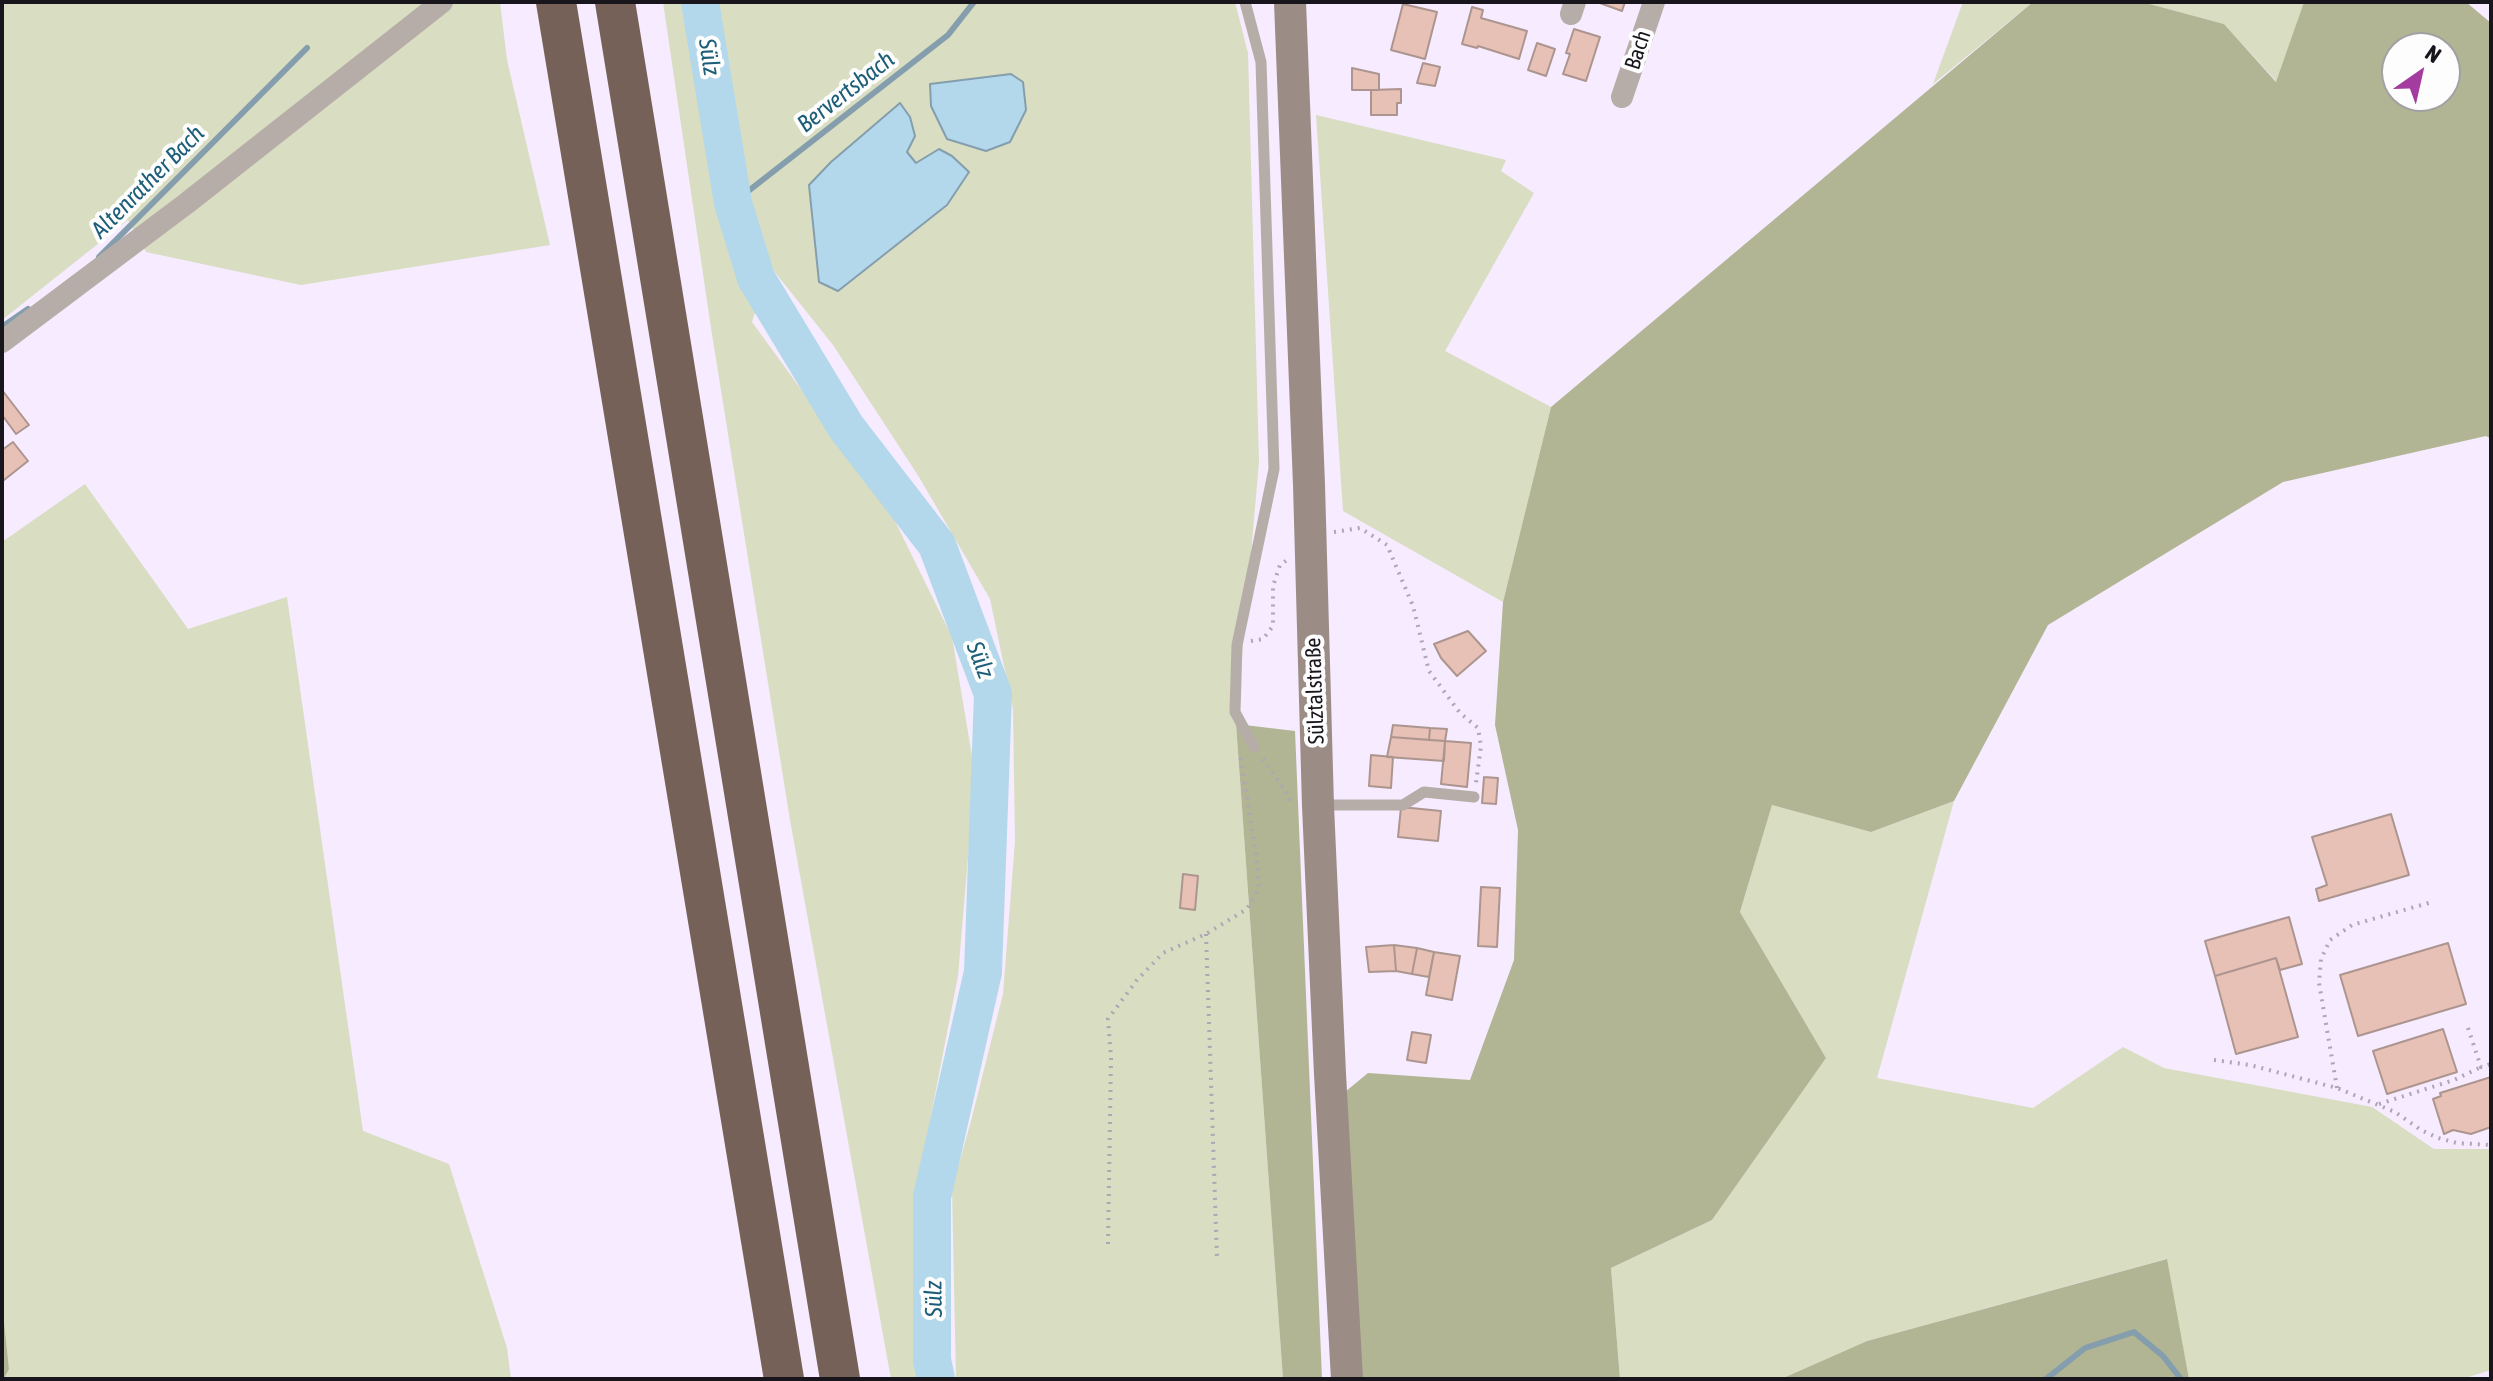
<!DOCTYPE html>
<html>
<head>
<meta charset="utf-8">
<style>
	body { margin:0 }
	#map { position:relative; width:2493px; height:1381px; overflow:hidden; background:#f6ebff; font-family:"Asap Condensed",sans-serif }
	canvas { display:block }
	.frame { position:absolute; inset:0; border:4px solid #19151c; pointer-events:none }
	.north { position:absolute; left:2381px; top:32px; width:80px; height:80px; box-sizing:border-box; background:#fdfdfd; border:2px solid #a2a0a3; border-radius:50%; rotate:34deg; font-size:22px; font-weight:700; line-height:32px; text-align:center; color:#19151c }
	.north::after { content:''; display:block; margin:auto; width:28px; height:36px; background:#a43c9f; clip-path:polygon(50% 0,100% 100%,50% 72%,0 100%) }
</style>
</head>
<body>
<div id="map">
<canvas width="2493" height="1381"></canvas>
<div class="frame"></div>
<div class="north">N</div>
</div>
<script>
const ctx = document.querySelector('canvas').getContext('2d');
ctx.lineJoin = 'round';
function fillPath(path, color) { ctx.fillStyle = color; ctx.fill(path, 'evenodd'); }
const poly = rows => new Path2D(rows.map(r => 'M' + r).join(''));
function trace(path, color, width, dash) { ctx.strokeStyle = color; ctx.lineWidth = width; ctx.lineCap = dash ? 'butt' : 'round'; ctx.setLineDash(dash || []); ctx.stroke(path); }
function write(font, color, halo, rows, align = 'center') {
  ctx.font = font + ' "Asap Condensed",sans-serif'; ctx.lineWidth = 8; ctx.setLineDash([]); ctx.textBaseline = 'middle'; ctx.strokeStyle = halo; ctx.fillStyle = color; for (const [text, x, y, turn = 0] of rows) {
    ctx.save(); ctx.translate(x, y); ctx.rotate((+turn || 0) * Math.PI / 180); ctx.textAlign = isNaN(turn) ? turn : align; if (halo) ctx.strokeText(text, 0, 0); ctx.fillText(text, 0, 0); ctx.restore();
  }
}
fillPath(poly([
	[2,2,500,2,507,60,550,245,301,285,146,252,128,220,2,320],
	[663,2,1235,2,1248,53,1259,462,1236,724,1283,1379,956,1379,952,1188,971,1121,1003,994,1015,841,1013,709,990,599,919,477,833,345,770,266,752,322,891,513,952,637,975,774,958,976,920,1172,913,1280,922,1379,891,1379,790,820,711,328],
	[1011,74,986,151,988,78],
	[872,126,915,136,906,153,916,163,809,185],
	[1963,2,2033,2,1933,84],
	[2142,2,2304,2,2277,82,2224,24],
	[1316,115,1506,160,1501,171,1534,193,1445,351,1551,407,1503,602,1343,511],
	[85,484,188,629,287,597,363,1131,449,1164,507,1348,511,1379,4,1379,9,1369,2,1302,2,542],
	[1954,801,1877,1078,2033,1108,2123,1047,2164,1068,2372,1107,2434,1149,2491,1149,2491,1370,2462,1379,2189,1379,2166,1259,1867,1341,1781,1379,1620,1379,1611,1268,1712,1220,1826,1058,1740,912,1772,805,1871,832]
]), '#d9ddc1');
fillPath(poly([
	[2033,2,2142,2,2224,24,2276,82,2304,2,2466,2,2491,23,2491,439,2486,436,2283,482,2048,625,1954,801,1871,832,1772,805,1740,912,1826,1058,1712,1220,1611,1268,1620,1379,1360,1379,1345,1092,1368,1073,1470,1080,1514,960,1518,830,1495,725,1503,602,1551,407],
	[2397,48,2445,48,2445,96,2397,96],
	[1236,724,1295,731,1322,1379,1283,1379],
	[2167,1259,2189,1379,1781,1379,1867,1341],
	[2,1302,9,1369,4,1379,2,1379]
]), '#b1b593');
const water = poly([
	[1011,74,1023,82,1026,110,1010,142,986,151,947,139,931,106,930,84,1011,74],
	[900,103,910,117,915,136,907,152,916,163,939,149,952,156,969,172,947,205,838,291,819,282,809,185,831,162,900,103]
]);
fillPath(water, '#b3d8eb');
trace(water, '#859ead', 2);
trace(poly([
	[733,203,948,35,974,2],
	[99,257,307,48],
	[2,327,28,309],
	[2046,1379,2085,1348,2134,1332,2163,1356,2181,1379]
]), '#859ead', 6);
trace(poly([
	[700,2,733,203,756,278,846,427,937,545,993,694,983,972,932,1197,932,1360,936,1379]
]), '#b3d8eb', 38);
const building = poly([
	[1597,2,1625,2,1622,11,1597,2],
	[1403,4,1437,12,1425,59,1391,50,1403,4],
	[1472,7,1483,10,1481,18,1527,31,1519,59,1478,46,1477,48,1462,44,1472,7],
	[1574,29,1600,37,1586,81,1563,74,1570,54,1566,53,1574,29],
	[1537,43,1555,49,1546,76,1528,70,1537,43],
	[1423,63,1440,67,1435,86,1417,83,1423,63],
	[1352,68,1379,74,1379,90,1352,90,1352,68],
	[1401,89,1401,103,1397,103,1397,115,1371,115,1371,90,1401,89],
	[2,390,29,425,16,434,2,415,2,390],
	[13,442,28,461,4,480,2,477,2,450,13,442],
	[1468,631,1486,651,1457,676,1441,658,1434,644,1468,631],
	[1393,725,1430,728,1429,740,1391,737,1393,725],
	[1430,728,1447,729,1445,741,1429,740,1430,728],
	[1391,737,1445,741,1444,761,1387,757,1391,737],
	[1445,741,1471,743,1467,787,1441,784,1445,741],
	[1371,755,1393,757,1391,788,1369,786,1371,755],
	[1484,777,1498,778,1496,804,1482,803,1484,777],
	[1401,807,1441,811,1438,841,1398,837,1401,807],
	[2391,814,2409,875,2319,901,2316,889,2327,885,2312,837,2391,814],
	[1183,874,1198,876,1195,910,1180,908,1183,874],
	[1481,887,1500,888,1497,947,1478,946,1481,887],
	[2289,917,2302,964,2280,970,2276,958,2215,976,2205,941,2289,917],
	[2448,943,2466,1004,2358,1036,2340,975,2448,943],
	[1394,945,1417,948,1412,974,1396,971,1394,945],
	[1394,945,1396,971,1369,972,1366,947,1394,945],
	[1417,948,1434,952,1429,977,1412,974,1417,948],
	[1434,952,1460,956,1452,1000,1426,995,1434,952],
	[2276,958,2298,1037,2236,1054,2215,976,2276,958],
	[2443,1029,2457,1072,2387,1094,2373,1051,2443,1029],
	[1412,1032,1431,1035,1426,1063,1407,1060,1412,1032],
	[2491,1077,2491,1127,2471,1134,2453,1130,2444,1134,2433,1099,2441,1096,2440,1093,2491,1077]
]);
fillPath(building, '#e7c0b6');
trace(building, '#ad958f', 2);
trace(poly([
	[1334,532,1360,528,1387,545,1413,606,1429,671,1460,713,1478,728,1481,746,1476,783],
	[1251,641,1263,639,1273,626,1273,586,1280,565,1287,560],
	[1263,759,1289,796,1290,806],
	[1206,934,1217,1258],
	[2468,1028,2481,1067,2491,1064],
	[2214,1060,2250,1065,2337,1088,2395,1112,2421,1130,2438,1138,2457,1143,2491,1145],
	[2337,1088,2319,983,2321,959,2330,940,2352,925,2432,902],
	[2379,1104,2454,1080,2481,1067],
	[1108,1244,1111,1058,1108,1019,1137,980,1163,953,1206,934,1247,909,1259,888,1256,854,1240,754]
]), '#aea5b5', 4, [2, 6]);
trace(poly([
	[1245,2,1261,62,1274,469,1237,645,1235,712,1254,747],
	[1322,805,1403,805,1424,792,1474,797]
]), '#b7ada8', 11);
trace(poly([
	[1571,14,1575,2],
	[1622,97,1654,2],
	[2,342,187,203,442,2]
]), '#b7ada8', 22);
trace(poly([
	[1290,2,1309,485,1318,806,1330,1074,1347,1379]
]), '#9b8c86', 32);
trace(poly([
	[556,2,784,1379],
	[615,2,840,1379]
]), '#756158', 40);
write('22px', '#19151c', '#fdfdfd', [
	["Bach",1638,50,-72],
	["Sülztalstraße",1315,691,-92]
]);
write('italic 24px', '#1c5d78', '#fdfdfd', [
	["Sülz",709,57,81],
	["Bervertsbach",846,92,-38],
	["Altenrather Bach",148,182,-45],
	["Sülz",980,660,69],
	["Sülz",934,1299,-91]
]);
</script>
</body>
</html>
